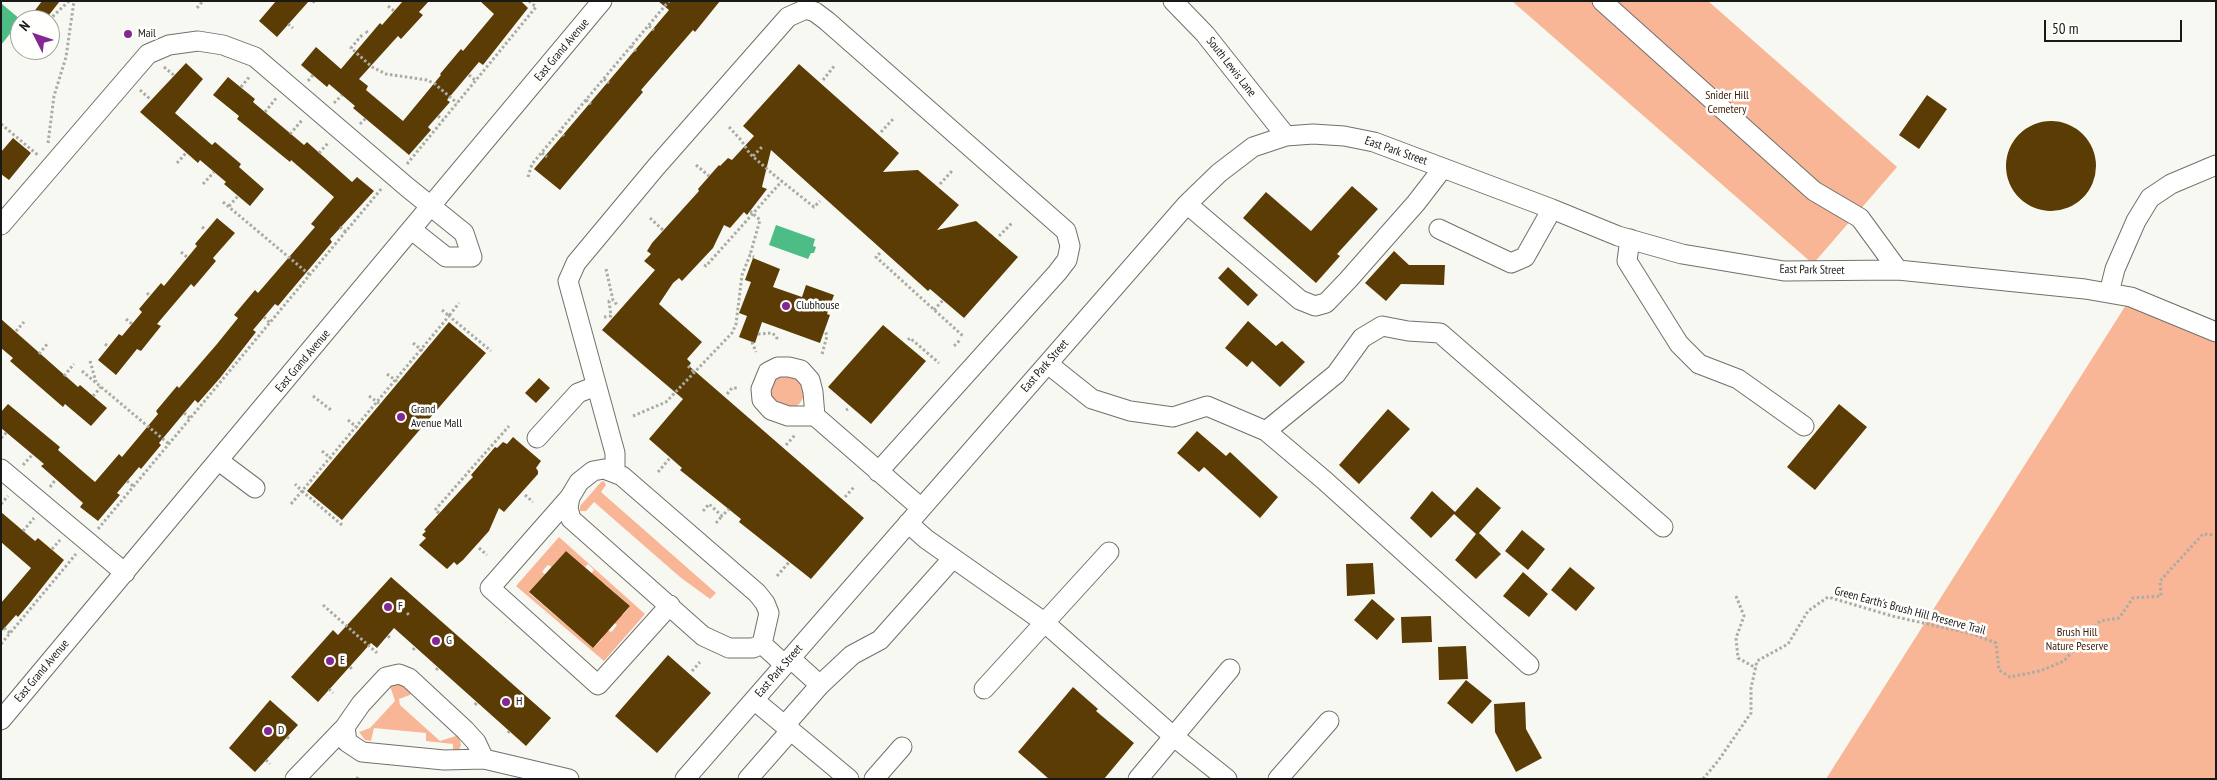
<!DOCTYPE html>
<html>
<head>
<meta charset="utf-8">
<style>
	body { margin:0 }
	#map { position:relative; width:2217px; height:780px; overflow:hidden; background:#f8f8f2; font-family:"PT Sans Narrow",sans-serif }
	canvas { display:block }
	.frame { position:absolute; inset:0; border:2px solid #191917; pointer-events:none }
	.north { position:absolute; left:10px; top:10px; width:50px; height:50px; box-sizing:border-box; background:#fffffe; border:1px solid #a3a3a2; border-radius:50%; rotate:311deg; font-size:14px; font-weight:700; line-height:20px; text-align:center; color:#191917 }
	.north::after { content:''; display:block; margin:auto; width:18px; height:22px; background:#852792; clip-path:polygon(50% 0,100% 100%,50% 72%,0 100%) }
	.scale { position:absolute; left:2044px; top:20px; width:138px; height:22px; box-sizing:border-box; border:2px solid #191917; border-top:0; padding-left:6px; font-size:15px; line-height:18px; white-space:nowrap; color:#191917; -webkit-text-stroke:4px #fffffe; paint-order:stroke }
</style>
</head>
<body>
<div id="map">
<canvas width="2217" height="780"></canvas>
<div class="frame"></div>
<div class="north">N</div>
<div class="scale">50 m</div>
</div>
<script>
const ctx = document.querySelector('canvas').getContext('2d');
ctx.lineJoin = 'round';
function fillPath(path, color) { ctx.fillStyle = color; ctx.fill(path, 'evenodd'); }
const poly = rows => new Path2D(rows.map(r => 'M' + r).join(''));
function trace(path, color, width, dash) { ctx.strokeStyle = color; ctx.lineWidth = width; ctx.lineCap = dash ? 'butt' : 'round'; ctx.setLineDash(dash || []); ctx.stroke(path); }
function write(font, color, halo, rows, align = 'center') {
  ctx.font = font + ' "PT Sans Narrow",sans-serif'; ctx.lineWidth = 5; ctx.setLineDash([]); ctx.textBaseline = 'middle'; ctx.strokeStyle = halo; ctx.fillStyle = color; for (const [text, x, y, turn = 0] of rows) {
    ctx.save(); ctx.translate(x, y); ctx.rotate((+turn || 0) * Math.PI / 180); ctx.textAlign = isNaN(turn) ? turn : align; if (halo) ctx.strokeText(text, 0, 0); ctx.fillText(text, 0, 0); ctx.restore();
  }
}
fillPath(poly([
	[1512,1,1708,1,1897,167,1813,264],
	[2131,297,2216,332,2216,779,1826,779],
	'770 392a17 17 0 1 1 34 0a17 17 0 1 1-34 0Z',
	[604,481,606,485,601,492,716,593,710,599,680,577,594,502,586,511,580,511,580,506,601,482],
	[559,537,645,614,604,661,516,586],
	[566,551,585,567,588,564,594,570,588,577,605,584,630,606,623,615,620,614,613,622,617,625,614,629,611,632,606,629,602,639,593,648,529,593,545,574,542,572,545,568,548,565,552,567],
	[392,683,402,685,411,692,410,695,399,699,400,705,440,741,459,735,461,745,459,750,453,750,453,744,426,741,426,733,374,728,371,741,365,740,359,732,370,728,395,701,390,686]
]), '#f9b696');
fillPath(poly([
	[2,4,21,20,1,45,1,5],
	[776,225,815,239,813,246,816,247,814,253,811,253,808,259,769,245]
]), '#4dbc85');
fillPath(poly([
	[42,1,60,1,45,20,42,20,33,13],
	[276,1,309,1,277,37,259,21],
	[403,1,429,1,419,12,423,15,401,39,398,36,359,79,368,86,366,90,403,121,441,75,440,74,461,49,463,51,494,14,480,1,521,1,528,8,483,65,479,62,447,100,450,102,428,127,431,130,409,155,353,108,355,106,329,84,327,87,301,65,316,47,341,69,380,23,382,25],
	[658,1,720,1,695,32,693,30,641,90,643,92,560,190,534,169,669,10],
	[186,63,203,79,175,113,212,145,215,142,241,164,239,167,264,189,250,206,224,184,226,182,200,160,198,163,140,112],
	[799,64,899,153,883,172,918,170,959,205,937,230,976,221,1018,257,964,318,930,289,928,291,771,150,762,187,767,189,747,215,744,212,730,228,724,225,713,248,682,281,679,278,673,283,659,304,702,342,687,359,691,363,689,366,864,518,811,579,739,522,741,519,680,470,682,468,649,439,683,399,602,330,655,270,644,261,651,254,647,251,652,243,699,191,698,189,719,165,720,166,728,158,732,160,754,136,743,126],
	[228,77,255,99,253,102,304,145,307,142,352,182,357,177,374,191,330,239,332,242,288,294,278,306,275,304,253,330,256,332,220,378,198,403,195,400,159,443,161,445,141,469,139,467,117,493,120,495,98,521,80,507,83,503,41,466,44,464,1,428,1,412,8,404,60,447,58,450,95,482,119,454,122,457,158,414,156,411,177,386,179,388,217,344,238,318,234,315,255,290,258,293,315,227,311,224,334,197,291,160,290,162,237,119,239,116,213,95],
	[1927,95,1947,109,1919,149,1899,135],
	'2006 166a45 45 0 1 1 90 0a45 45 0 1 1-90 0Z',
	[13,138,31,153,9,180,1,174,1,152],
	[1352,186,1378,209,1337,254,1340,256,1316,283,1243,218,1266,192,1311,231],
	[217,218,235,233,213,258,216,261,194,287,191,284,157,324,161,326,141,351,137,349,116,375,98,360,119,334,122,336,142,312,139,309,161,283,164,286,197,246,195,244],
	[1394,251,1409,265,1445,265,1444,285,1401,284,1386,301,1365,283],
	[753,258,780,269,773,287,802,297,806,285,834,295,827,314,830,315,820,343,762,322,755,343,739,337,747,316,739,313,751,282,745,280],
	[1228,267,1258,295,1248,306,1218,278],
	[1,319,78,387,80,385,107,408,91,426,65,404,63,407,10,361,13,358,1,348],
	[1248,321,1276,346,1282,341,1305,362,1280,387,1252,361,1247,367,1225,348],
	[449,322,486,353,342,520,307,491],
	[883,325,926,361,871,424,828,387],
	[539,378,550,388,536,403,525,393],
	[1839,404,1867,427,1815,490,1787,467],
	[1388,409,1410,429,1359,484,1339,465],
	[1197,431,1226,456,1230,452,1278,497,1260,518,1204,467,1199,472,1177,453],
	[513,437,541,461,536,468,538,471,538,474,504,512,499,508,489,531,463,560,457,565,454,562,447,569,419,545,426,538,422,535,426,531,424,530,469,481,473,477,471,475,495,447,497,448,503,442,507,444],
	[1477,487,1501,508,1479,533,1501,554,1476,579,1455,560,1476,534,1454,514,1431,538,1410,518,1432,491,1455,512],
	[1,512,35,541,38,538,64,560,29,604,18,617,16,615,1,632,1,603,31,568,1,542],
	[1522,530,1545,549,1528,570,1505,551],
	[566,551,630,606,593,648,529,592],
	[1373,563,1375,594,1347,596,1346,564],
	[1570,567,1595,588,1576,611,1551,590],
	[1523,572,1548,594,1529,617,1503,596],
	[391,577,551,718,526,746,394,628,377,648,371,643,318,702,291,677,333,630,338,635],
	[1372,599,1395,619,1377,640,1354,620],
	[1431,616,1432,642,1402,643,1401,617],
	[1466,646,1468,679,1439,680,1438,647],
	[668,655,711,693,657,753,615,716],
	[1466,680,1492,701,1472,724,1447,703],
	[1073,687,1098,709,1096,711,1134,743,1104,779,1049,779,1018,752],
	[270,700,298,725,255,772,229,748],
	[1525,702,1526,729,1542,758,1516,772,1495,732,1494,704]
]), '#5b3c05');
const minor = poly([
	[1173,1,1205,34,1286,136],
	[1602,1,1814,191,1860,218,1898,270],
	[1187,204,1300,300,1315,306,1326,303,1348,280,1416,203,1443,168],
	[1,225,148,54,169,45,198,41,223,45,255,57,407,187,464,233,472,257,446,257,412,230],
	[1439,229,1511,263,1525,257,1552,209],
	[1630,239,1627,261,1679,344,1699,364,1738,379,1804,426],
	[2109,293,2115,269,2136,221,2150,198,2171,184,2216,165],
	[1048,364,1092,399,1130,411,1173,417,1207,406,1266,431,1324,480,1529,665],
	[815,416,788,416,771,410,762,400,761,389,768,372,778,367,789,367,801,370,810,380,813,392,815,416,921,508],
	[1266,431,1336,374,1362,338,1382,326,1408,331,1440,333,1663,527],
	[537,438,578,393,596,386],
	[219,461,255,488],
	[1,469,125,573],
	[615,472,615,453,568,281,576,263,656,167,788,17,806,9,815,12,827,21,1066,231,1070,246,1067,260,1057,273,878,472],
	[570,497,490,588,598,685,670,605],
	[908,523,926,539,1044,622,1173,736,1227,779],
	[762,644,769,613,765,603,757,593,622,476,604,469,593,471,579,482,570,497,568,508,571,519,703,636,729,648,753,648,762,644,785,665],
	[790,658,820,685,852,655,880,640,953,558],
	[984,689,1109,552],
	[754,700,849,779],
	[1,720,602,1],
	[785,725,820,685],
	[484,759,476,742,465,730,409,678,399,674,386,677,361,704,345,727,347,742,362,752,444,760,484,759,569,779],
	[295,779,345,727],
	[685,779,1187,204,1219,173,1253,147,1286,136,1313,134,1344,136,1374,142,1552,209,1618,236,1682,254,1784,271,1898,270,2085,289,2131,297,2216,332],
	[748,779,791,730],
	[874,779,902,747],
	[1138,779,1230,669],
	[1278,779,1329,721]
]);
trace(minor, '#71716b', 21);
trace(poly([
	[313,1,316,4],
	[388,6,394,11],
	[197,8,202,2],
	[49,20,69,1],
	[288,24,293,28],
	[649,26,654,30],
	[366,31,369,35],
	[362,35,351,48,372,67,386,74,427,80,435,84,457,103],
	[631,46,636,51],
	[164,67,175,76],
	[469,75,476,81],
	[604,79,609,83],
	[823,80,835,65],
	[308,81,313,75],
	[241,87,250,76],
	[140,90,151,100],
	[586,100,591,104],
	[334,103,342,95],
	[265,112,277,97],
	[438,116,443,120],
	[1,124,39,156],
	[360,124,366,118],
	[729,127,741,140,750,154,774,175,814,207,820,201],
	[560,131,564,136],
	[881,132,894,118],
	[290,134,303,119],
	[48,143,54,96,66,57,74,1],
	[319,153,329,142],
	[542,153,547,157],
	[753,156,762,147],
	[177,163,186,153],
	[407,164,536,7,529,1],
	[696,165,709,176],
	[528,177,532,164,669,1],
	[203,184,214,172],
	[940,184,952,171],
	[223,202,310,275],
	[229,206,238,196],
	[750,211,760,220,750,255],
	[650,218,663,230],
	[202,227,206,230],
	[340,227,346,232],
	[999,236,1012,223],
	[181,252,188,258],
	[880,253,876,257,963,336],
	[704,265,706,266,782,181],
	[606,269,613,300,618,306],
	[147,293,150,296],
	[442,310,449,316,459,303],
	[934,310,943,300],
	[264,317,270,323],
	[604,317,611,316,609,301,613,300],
	[126,319,132,324],
	[16,331,24,322],
	[758,334,772,333,776,336,778,341],
	[908,340,910,338,939,363],
	[752,342,756,352],
	[413,343,424,352],
	[105,344,109,347],
	[954,346,960,340],
	[39,354,48,343],
	[822,354,827,336,825,330],
	[90,361,96,382],
	[688,366,695,373],
	[82,371,169,444],
	[387,374,398,382],
	[64,376,74,364],
	[727,394,732,388,737,388],
	[93,396,101,387],
	[313,396,331,410],
	[369,396,380,404],
	[846,410,848,409],
	[184,413,190,418],
	[633,416,666,402,732,333,736,324,742,275,750,255,754,257],
	[348,420,359,429],
	[1,438,7,432],
	[786,445,795,435],
	[322,451,333,460],
	[23,465,33,454],
	[658,472,670,458],
	[127,481,133,486],
	[50,487,56,479],
	[525,495,533,502],
	[845,497,854,487],
	[1,504,8,496],
	[291,504,302,491,295,484],
	[703,511,709,504,722,516,729,509],
	[439,513,435,510,509,426],
	[716,523,722,516],
	[342,525,302,491,449,316,491,351],
	[98,529,382,188],
	[23,531,34,518],
	[479,548,487,555],
	[52,549,60,540],
	[777,576,790,561],
	[1736,596,1744,616,1736,638,1738,658,1756,668],
	[323,605,377,653],
	[407,613,410,616],
	[4,628,10,633],
	[388,636,391,639],
	[1,644,76,554],
	[413,650,416,646],
	[350,667,353,670],
	[436,670,439,667],
	[692,671,700,662],
	[329,689,333,693],
	[475,705,478,701],
	[508,733,510,730],
	[287,737,291,740],
	[266,760,270,764],
	[357,779,358,777],
	[1703,779,1718,761,1751,713,1751,688,1757,661,1788,644,1808,611,1828,597,1892,616,1972,634,1996,643,1999,670,2010,677,2040,671,2064,661,2100,621,2119,618,2133,598,2161,596,2160,581,2203,534,2216,535]
]), '#ababa6', 3, [2.5, 2.5]);
trace(minor, '#fff', 19);
for (const [x, y, r, color] of [
	[128,34,5,"#852792"],
	[786,306,5,"#852792"],
	[401,417,5,"#852792"],
	[388,607,5,"#852792"],
	[436,641,5,"#852792"],
	[330,661,5,"#852792"],
	[506,702,5,"#852792"],
	[268,731,5,"#852792"]
]) { const dot = new Path2D(); dot.arc(x, y, r, 0, 2 * Math.PI); ctx.fillStyle = color; ctx.fill(dot); trace(dot, '#fffffe', 2); }
write('12px', '#191917', '#fffffe', [
	["Mail",138,34],
	["Clubhouse",796,306],
	["Grand",411,410],
	["Avenue Mall",411,424],
	["F",398,607],
	["G",446,641],
	["E",340,661],
	["H",516,702],
	["D",278,731]
], 'left');
write('12px', '#191917', '#fffffe', [
	["East Grand Avenue",562,50,-50],
	["South Lewis Lane",1231,67,52],
	["East Park Street",1396,151,19],
	["East Park Street",1812,270,1],
	["East Grand Avenue",303,361,-50],
	["East Park Street",1045,366,-49],
	["Green Earth's Brush Hill Preserve Trail",1910,611,15],
	["East Grand Avenue",42,671,-50],
	["East Park Street",779,671,-49]
]);
write('12px', '#45200c', '#fffffe', [
	["Snider Hill",1727,96],
	["Cemetery",1727,110],
	["Brush Hill",2077,633],
	["Nature Peserve",2077,647]
]);
</script>
</body>
</html>
